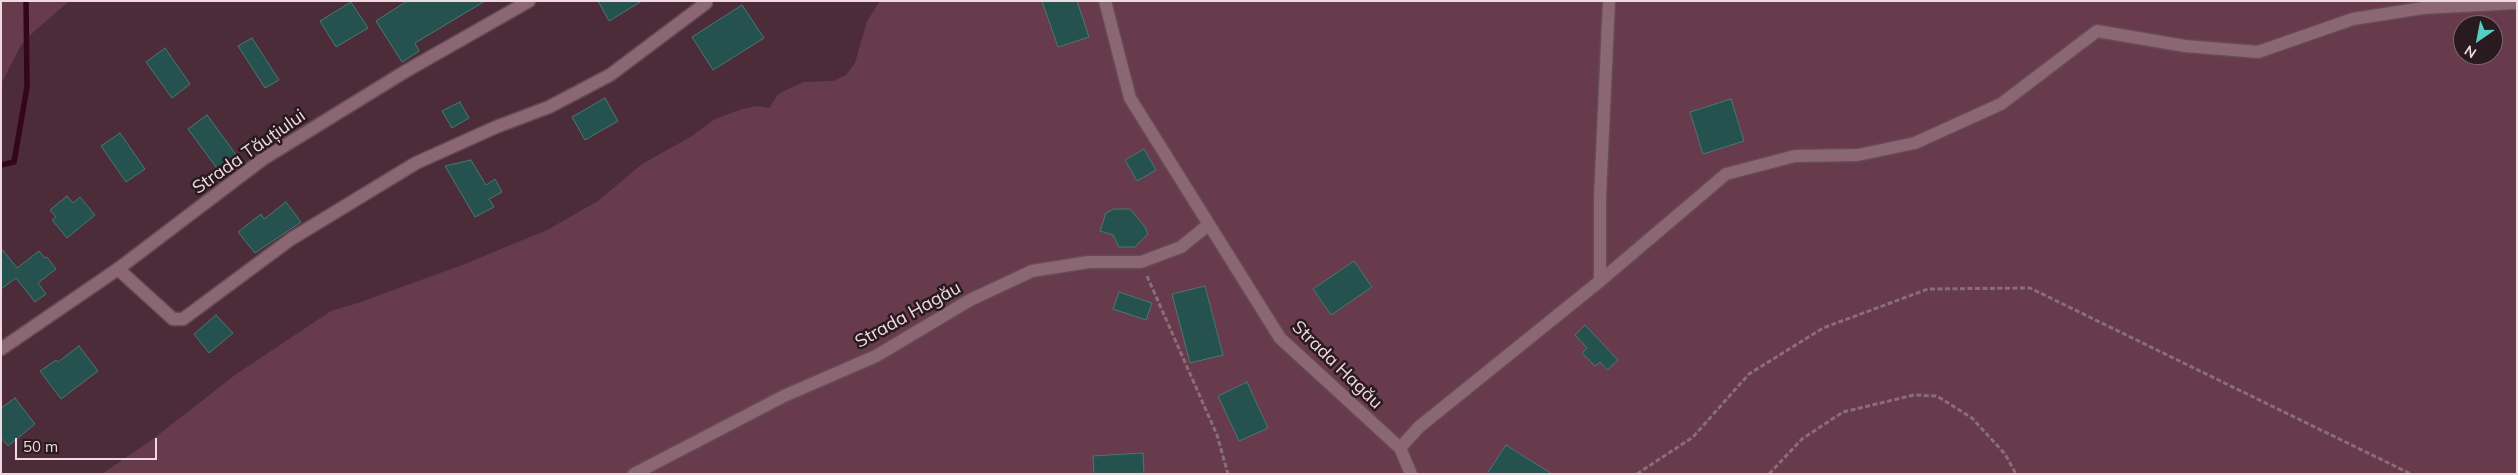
<!DOCTYPE html>
<html>
<head>
<meta charset="utf-8">
<style>
	body { margin:0 }
	#map { position:relative; width:2518px; height:475px; overflow:hidden; background:#4c2c38; font-family:Mulish,sans-serif }
	canvas { display:block }
	.frame { position:absolute; inset:0; border:2px solid #f0dae1; pointer-events:none }
	.north { position:absolute; left:2453px; top:15px; width:50px; height:50px; box-sizing:border-box; background:#291a1f; border:1px solid #79676d; border-radius:50%; rotate:213deg; font-size:14px; font-weight:700; line-height:20px; text-align:center; color:#f0dae1 }
	.north::after { content:''; display:block; margin:auto; width:18px; height:22px; background:#55cec5; clip-path:polygon(50% 0,100% 100%,50% 72%,0 100%) }
	.scale { position:absolute; left:15px; top:438px; width:142px; height:22px; box-sizing:border-box; border:2px solid #f0dae1; border-top:0; padding-left:6px; font-size:15px; line-height:18px; white-space:nowrap; color:#f0dae1; -webkit-text-stroke:4px #291a1f; paint-order:stroke }
</style>
</head>
<body>
<div id="map">
<canvas width="2518" height="475"></canvas>
<div class="frame"></div>
<div class="north">N</div>
<div class="scale">50 m</div>
</div>
<script>
const ctx = document.querySelector('canvas').getContext('2d');
ctx.lineJoin = 'round';
function fillPath(path, color) { ctx.fillStyle = color; ctx.fill(path, 'evenodd'); }
const poly = rows => new Path2D(rows.map(r => 'M' + r).join(''));
function trace(path, color, width, dash) { ctx.strokeStyle = color; ctx.lineWidth = width; ctx.lineCap = dash ? 'butt' : 'round'; ctx.setLineDash(dash || []); ctx.stroke(path); }
function write(font, color, halo, rows, align = 'center') {
  ctx.font = font + ' Mulish,sans-serif'; ctx.lineWidth = 5; ctx.setLineDash([]); ctx.textBaseline = 'middle'; ctx.strokeStyle = halo; ctx.fillStyle = color; for (const [text, x, y, turn = 0] of rows) {
    ctx.save(); ctx.translate(x, y); ctx.rotate((+turn || 0) * Math.PI / 180); ctx.textAlign = isNaN(turn) ? turn : align; if (halo) ctx.strokeText(text, 0, 0); ctx.fillText(text, 0, 0); ctx.restore();
  }
}
fillPath(poly([
	[1,1,69,1,29,36,20,47,1,84],
	[880,1,2517,1,2517,474,102,474,153,439,235,375,331,311,358,303,465,264,547,230,598,201,642,164,692,136,715,119,742,109,757,106,770,108,777,95,790,88,804,82,833,81,846,75,855,63,867,21],
	[2463,25,2493,25,2493,55,2463,55]
]), '#683b4c');
trace(poly([
	[1,165,14,162,27,87,26,1]
]), '#34061c', 5.5);
const building = poly([
	[407,1,485,1,415,43,419,51,402,62,376,21,407,1],
	[598,1,642,1,609,21,598,1],
	[1042,1,1077,1,1089,37,1058,47,1042,1],
	[351,2,368,28,336,47,320,21,351,2],
	[742,5,764,38,713,70,692,37,742,5],
	[252,38,279,80,265,88,238,46,252,38],
	[165,48,190,84,172,98,146,62,165,48],
	[605,98,618,121,585,140,572,117,605,98],
	[1731,99,1744,141,1703,154,1690,112,1731,99],
	[460,102,469,118,452,128,442,111,460,102],
	[207,115,240,160,221,174,188,129,207,115],
	[120,133,145,169,126,182,101,146,120,133],
	[1144,149,1156,170,1137,181,1125,160,1144,149],
	[471,160,486,185,495,179,502,192,489,199,494,207,475,217,445,166,471,160],
	[67,196,73,203,80,197,95,215,67,238,52,220,56,217,50,210,67,196],
	[286,202,301,222,255,253,238,232,261,214,264,219,286,202],
	[1114,209,1130,209,1145,227,1148,234,1135,247,1119,247,1113,235,1100,231,1106,213,1114,209],
	[1,248,17,268,39,251,45,258,47,257,56,269,38,283,46,294,35,302,16,278,1,289,1,248],
	[1354,261,1372,287,1331,315,1313,289,1354,261],
	[1205,286,1223,355,1190,363,1172,294,1205,286],
	[1119,292,1152,303,1146,320,1113,309,1119,292],
	[216,315,233,333,209,353,194,334,216,315],
	[1585,325,1618,360,1607,370,1600,362,1595,366,1582,353,1587,348,1575,335,1585,325],
	[79,346,98,371,61,399,40,371,56,360,58,362,79,346],
	[1247,382,1268,428,1239,441,1218,396,1247,382],
	[15,398,35,424,8,446,1,438,1,408,15,398],
	[1506,445,1552,474,1487,474,1506,445],
	[1143,453,1144,474,1094,474,1093,456,1143,453]
]);
fillPath(building, '#25524f');
trace(building, '#4a7773', 1);
const minor = poly([
	[1105,1,1130,98,1280,338,1400,448,1411,474],
	[118,269,173,319,183,319,291,239,416,163,496,127,549,107,610,75,706,3],
	[1600,281,1600,197,1609,1],
	[1400,448,1419,427,1600,281,1726,174,1795,156,1858,155,1915,143,2001,104,2097,31,2185,46,2258,52,2353,19,2423,8,2517,3],
	[634,474,784,396,876,356,970,300,1032,271,1089,262,1141,262,1181,247,1208,225]
]);
const tertiary = poly([
	[1,349,118,269,263,159,406,71,529,1]
]);
trace(minor, '#664b55', 15);
trace(tertiary, '#664b55', 15);
trace(poly([
	[1147,276,1217,435,1228,474],
	[1637,474,1693,437,1749,374,1823,328,1928,289,2030,288,2411,474],
	[1769,474,1802,439,1843,412,1914,395,1937,396,1972,418,2005,454,2016,474]
]), '#896d77', 3, [5, 2.5]);
trace(minor, '#8b6673', 12);
trace(tertiary, '#8b6673', 12);
write('18px', '#f0dae1', '#291a1f', [
	["Strada Tăuțiului",249,152,-35],
	["Strada Hagău",908,315,-29],
	["Strada Hagău",1337,365,44]
]);
</script>
</body>
</html>
